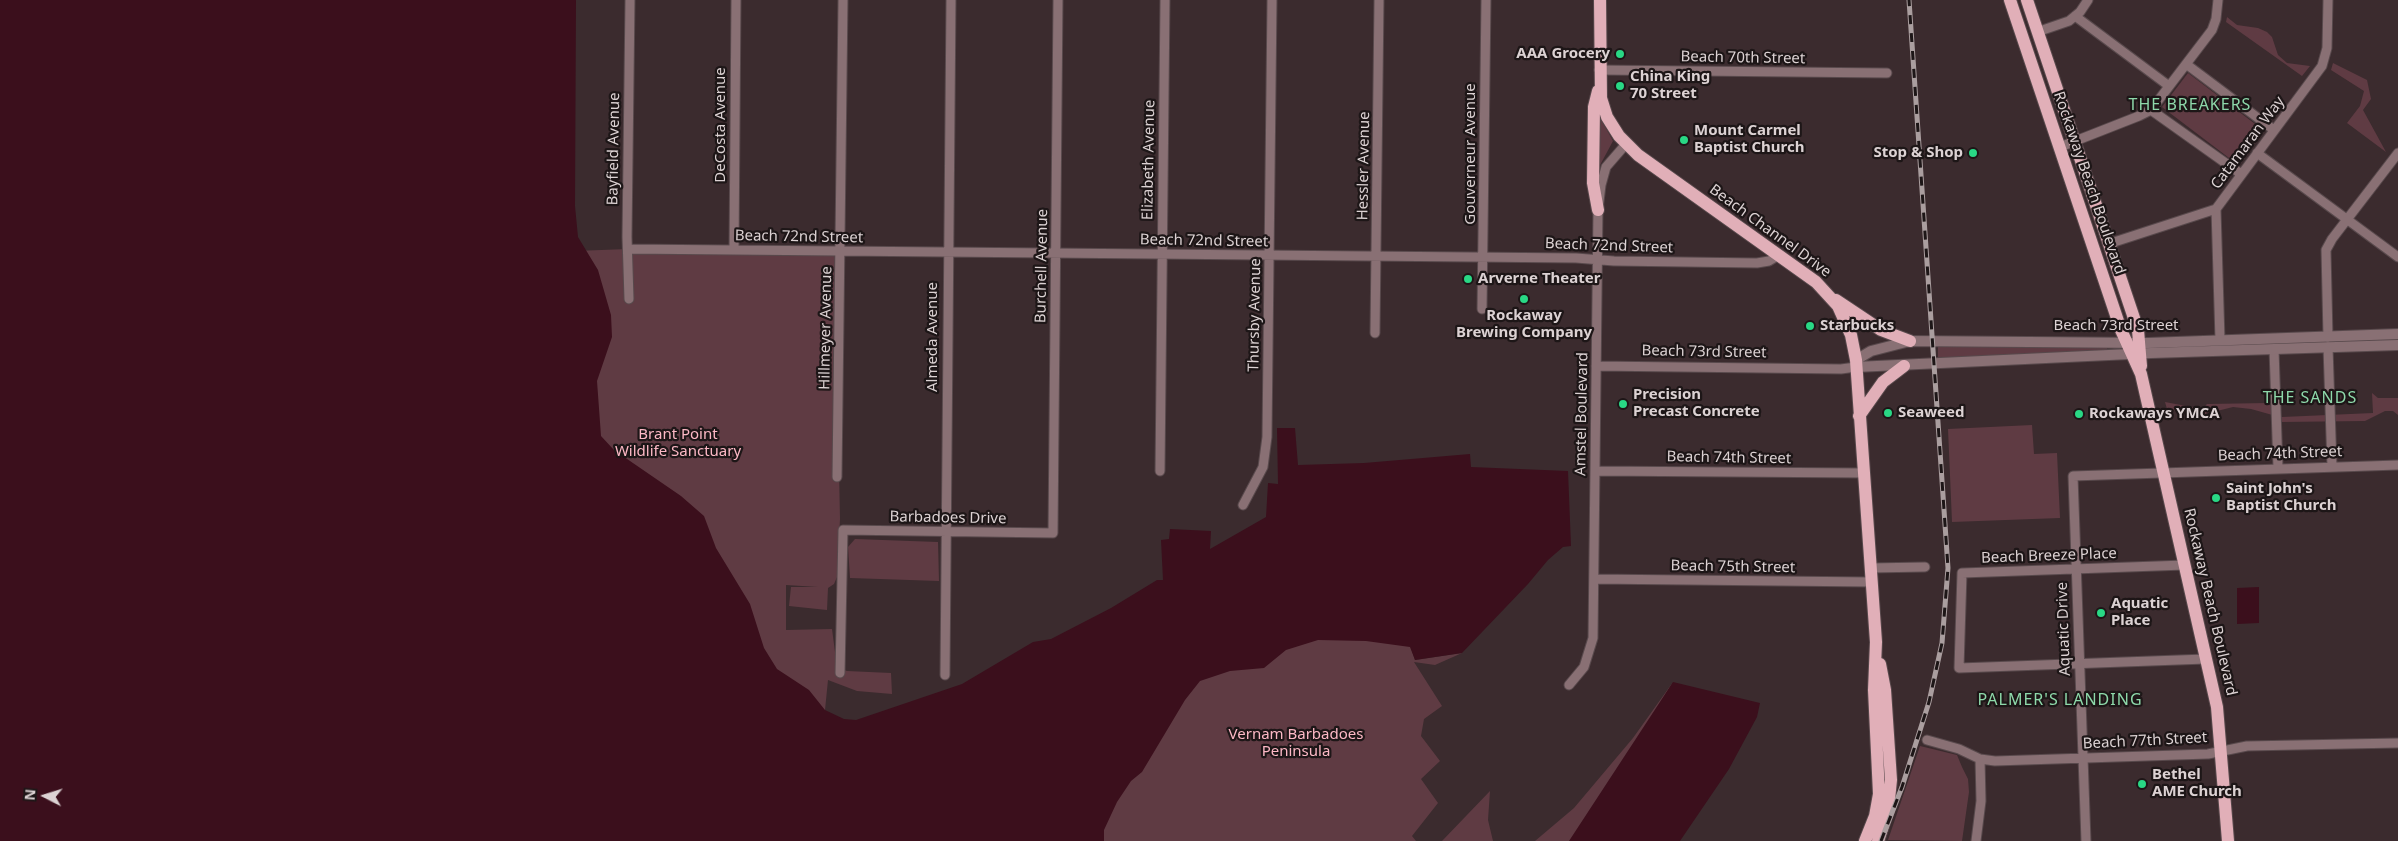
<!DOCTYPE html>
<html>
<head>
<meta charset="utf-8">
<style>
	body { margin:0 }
	#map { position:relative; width:2398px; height:841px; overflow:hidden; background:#3b2b2e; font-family:"Noto Sans",sans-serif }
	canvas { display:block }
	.north { position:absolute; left:20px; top:771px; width:50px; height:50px; -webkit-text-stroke:4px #1d1617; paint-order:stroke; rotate:275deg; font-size:14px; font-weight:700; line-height:20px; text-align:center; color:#dcd2d3 }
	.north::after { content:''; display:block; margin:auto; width:18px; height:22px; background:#dcd2d3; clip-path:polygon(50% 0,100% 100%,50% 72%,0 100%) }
</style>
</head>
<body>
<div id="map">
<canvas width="2398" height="841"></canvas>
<div class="north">N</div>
</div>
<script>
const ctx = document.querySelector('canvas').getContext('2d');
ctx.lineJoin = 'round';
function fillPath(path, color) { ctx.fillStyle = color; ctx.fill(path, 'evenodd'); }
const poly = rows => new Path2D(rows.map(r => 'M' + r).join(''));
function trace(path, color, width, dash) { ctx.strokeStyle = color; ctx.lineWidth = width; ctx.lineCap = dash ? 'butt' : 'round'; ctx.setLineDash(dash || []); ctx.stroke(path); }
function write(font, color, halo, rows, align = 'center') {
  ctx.font = font + ' "Noto Sans",sans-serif'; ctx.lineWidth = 4.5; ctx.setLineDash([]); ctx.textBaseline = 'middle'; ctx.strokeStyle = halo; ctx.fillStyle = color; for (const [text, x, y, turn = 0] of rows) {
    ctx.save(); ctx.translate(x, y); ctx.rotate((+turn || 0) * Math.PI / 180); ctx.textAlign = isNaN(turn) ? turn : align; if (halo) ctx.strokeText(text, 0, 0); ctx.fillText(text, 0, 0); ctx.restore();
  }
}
fillPath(poly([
	[2227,17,2237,25,2258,28,2267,32,2272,37,2278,55,2287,63,2310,66,2302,76,2226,22],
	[2333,63,2367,80,2371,99,2363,110,2386,152,2347,123,2360,106,2364,91,2331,70],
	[2188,73,2263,130,2237,164,2162,107],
	[1598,114,1613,141,1599,167],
	[628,249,841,252,838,419,840,519,837,577,834,584,828,588,827,610,789,606,791,587,818,587,786,585,786,630,832,629,837,667,847,671,891,673,892,694,857,691,828,680,825,710,701,748,521,253],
	[1938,346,2107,346,2107,352,1938,358],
	[2372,393,2378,398,2398,398,2398,415,2393,411,2385,411,2365,421,2282,422,2276,416,2251,409,2233,407,2201,415,2167,409,2165,402,2202,409,2207,404,2268,403,2282,417,2373,413],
	[2032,425,2034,454,2057,453,2060,518,1952,522,1948,429],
	[855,539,938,542,939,581,850,578,848,547],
	[1292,636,1409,642,1415,660,1462,653,1435,665,1414,662,1442,706,1424,719,1421,736,1440,761,1421,779,1438,803,1412,836,1416,841,1098,841,1100,825,1173,693],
	[1673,682,1578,841,1535,841,1574,808,1633,738],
	[1920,746,1957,755,1962,767,1968,779,1969,792,1962,841,1888,840],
	[1490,791,1488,820,1493,841,1442,841]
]), '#5f3b43');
fillPath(poly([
	[0,0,576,0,575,206,578,237,598,270,611,315,612,337,597,381,601,436,614,450,681,496,704,516,716,548,750,604,764,648,777,669,809,690,825,710,844,719,856,720,962,684,1033,642,1051,639,1111,608,1157,580,1163,580,1161,540,1169,539,1170,529,1211,531,1210,549,1266,517,1268,483,1278,484,1277,428,1295,428,1298,465,1364,463,1470,454,1471,467,1568,471,1571,546,1563,547,1548,560,1528,584,1462,653,1415,660,1410,647,1366,641,1318,640,1286,650,1264,668,1230,671,1200,681,1185,700,1142,772,1131,781,1117,802,1104,830,1104,841,0,841],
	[2259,587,2259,623,2237,624,2237,588],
	[1673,682,1760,703,1757,717,1729,769,1680,841,1569,841]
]), '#3b0f1c');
const minor = poly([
	[2075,16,2169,86],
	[2037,32,2069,21,2080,12,2088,0],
	[2186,64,2274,130],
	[1599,70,1887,73],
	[2151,110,2241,174],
	[2060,147,2139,116,2151,110,2212,30,2216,19,2218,0],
	[2257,153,2398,257],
	[2108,244,2216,209],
	[628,249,1576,258,1614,261,1757,263,1769,261,1779,255],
	[734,250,736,0],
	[629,299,627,237,630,0],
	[1482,309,1486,0],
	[1375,333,1379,0],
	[2328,337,2326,250,2332,239,2398,153],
	[2220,340,2216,209,2322,66,2327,48,2328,0],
	[2328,347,2332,467],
	[2274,349,2278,468],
	[1596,366,1841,369,1856,367],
	[1160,471,1165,0],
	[1595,471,1864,473],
	[837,477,843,0],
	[1243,505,1263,467,1267,437,1272,0],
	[2185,565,1962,573,1959,668,2206,659],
	[1870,568,1925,567],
	[1594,579,1871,582],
	[840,673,843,530,1053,533,1058,0],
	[945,675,951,0],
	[1569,685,1584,667,1593,638,1598,210,1601,185,1606,167,1626,144],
	[1927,740,1959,749,1980,759,1995,761,2208,754,2247,746,2398,743],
	[1976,841,1981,801,1980,759],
	[2086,841,2073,476,2398,465]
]);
const tertiary = poly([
	[1856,360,1871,351,1910,341,2148,343,2398,334],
	[1856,367,2151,353,2398,345]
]);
const primary = poly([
	[1600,0,1601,98,1607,117,1619,136,1638,155,1816,282,1838,306,1851,335,1856,360,1876,642,1874,690,1879,794,1875,816,1865,841],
	[2010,0,2121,330,2141,374,2217,707,2228,841],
	[2027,0,2138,330,2141,366],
	[1598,91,1594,107,1593,183,1598,210],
	[1836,300,1881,330,1910,341],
	[1859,416,1883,382,1904,366],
	[1878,841,1888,810,1891,780,1885,690,1880,664]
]);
trace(minor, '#58494c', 11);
trace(tertiary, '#58494c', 12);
trace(primary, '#58494c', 14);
trace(minor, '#897074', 9);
trace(tertiary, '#897074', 10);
trace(primary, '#e1afb8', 12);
const rail = poly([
	[1881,841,1902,787,1929,702,1942,643,1948,568,1909,0]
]);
trace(rail, '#aa9e9f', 5);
trace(rail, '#1d1617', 3, [9]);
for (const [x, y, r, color] of [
	[1620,54,5,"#29d885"],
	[1620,86,5,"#29d885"],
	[1684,140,5,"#29d885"],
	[1973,153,5,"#29d885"],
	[1468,279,5,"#29d885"],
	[1524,299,5,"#29d885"],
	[1810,326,5,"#29d885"],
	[1623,404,5,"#29d885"],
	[1888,413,5,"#29d885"],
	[2079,414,5,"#29d885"],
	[2216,498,5,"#29d885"],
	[2101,613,5,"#29d885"],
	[2142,784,5,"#29d885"]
]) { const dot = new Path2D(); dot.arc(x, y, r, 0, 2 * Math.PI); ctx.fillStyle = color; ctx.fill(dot); trace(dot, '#1d1617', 2); }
write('bold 15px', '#dcd2d3', '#1d1617', [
	["AAA Grocery",1610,54,"right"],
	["China King",1630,77],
	["70 Street",1630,94],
	["Mount Carmel",1694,131],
	["Baptist Church",1694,148],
	["Stop & Shop",1963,153,"right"],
	["Arverne Theater",1478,279],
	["Rockaway",1524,316,"center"],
	["Brewing Company",1524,333,"center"],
	["Starbucks",1820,326],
	["Precision",1633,395],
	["Precast Concrete",1633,412],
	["Seaweed",1898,413],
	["Rockaways YMCA",2089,414],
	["Saint John's",2226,489],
	["Baptist Church",2226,506],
	["Aquatic",2111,604],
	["Place",2111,621],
	["Bethel",2152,775],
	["AME Church",2152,792]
], 'left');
write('15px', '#dcd2d3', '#1d1617', [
	["Beach 70th Street",1743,58,1],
	["DeCosta Avenue",721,125,-90],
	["Catamaran Way",2248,143,-53],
	["Bayfield Avenue",614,149,-89],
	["Gouverneur Avenue",1471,154,-90],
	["Elizabeth Avenue",1149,160,-89],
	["Hessler Avenue",1364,166,-89],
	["Rockaway Beach Boulevard",2089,183,71],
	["Beach Channel Drive",1770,231,36],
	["Beach 72nd Street",799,237,1],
	["Beach 72nd Street",1204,241,1],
	["Beach 72nd Street",1609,246,2],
	["Burchell Avenue",1042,266,-89],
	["Thursby Avenue",1255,315,-89],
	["Beach 73rd Street",2116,326],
	["Hillmeyer Avenue",826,328,-89],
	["Almeda Avenue",933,337,-90],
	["Beach 73rd Street",1704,352,1],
	["Amstel Boulevard",1582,414,-89],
	["Beach 74th Street",2280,454,-2],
	["Beach 74th Street",1729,458,1],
	["Barbadoes Drive",948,518,1],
	["Beach Breeze Place",2049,556,-2],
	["Beach 75th Street",1733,567,1],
	["Rockaway Beach Boulevard",2210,602,77],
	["Aquatic Drive",2064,629,-92],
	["Beach 77th Street",2145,741,-3]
]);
write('15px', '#fcb8c5', '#1d1617', [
	["Brant Point",678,435],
	["Wildlife Sanctuary",678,452],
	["Vernam Barbadoes",1296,735],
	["Peninsula",1296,752]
]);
ctx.letterSpacing = '1px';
write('16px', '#8ed9aa', '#1d1617', [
	["THE BREAKERS",2190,105],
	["THE SANDS",2310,398],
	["PALMER'S LANDING",2060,700]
]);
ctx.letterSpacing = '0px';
</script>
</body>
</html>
